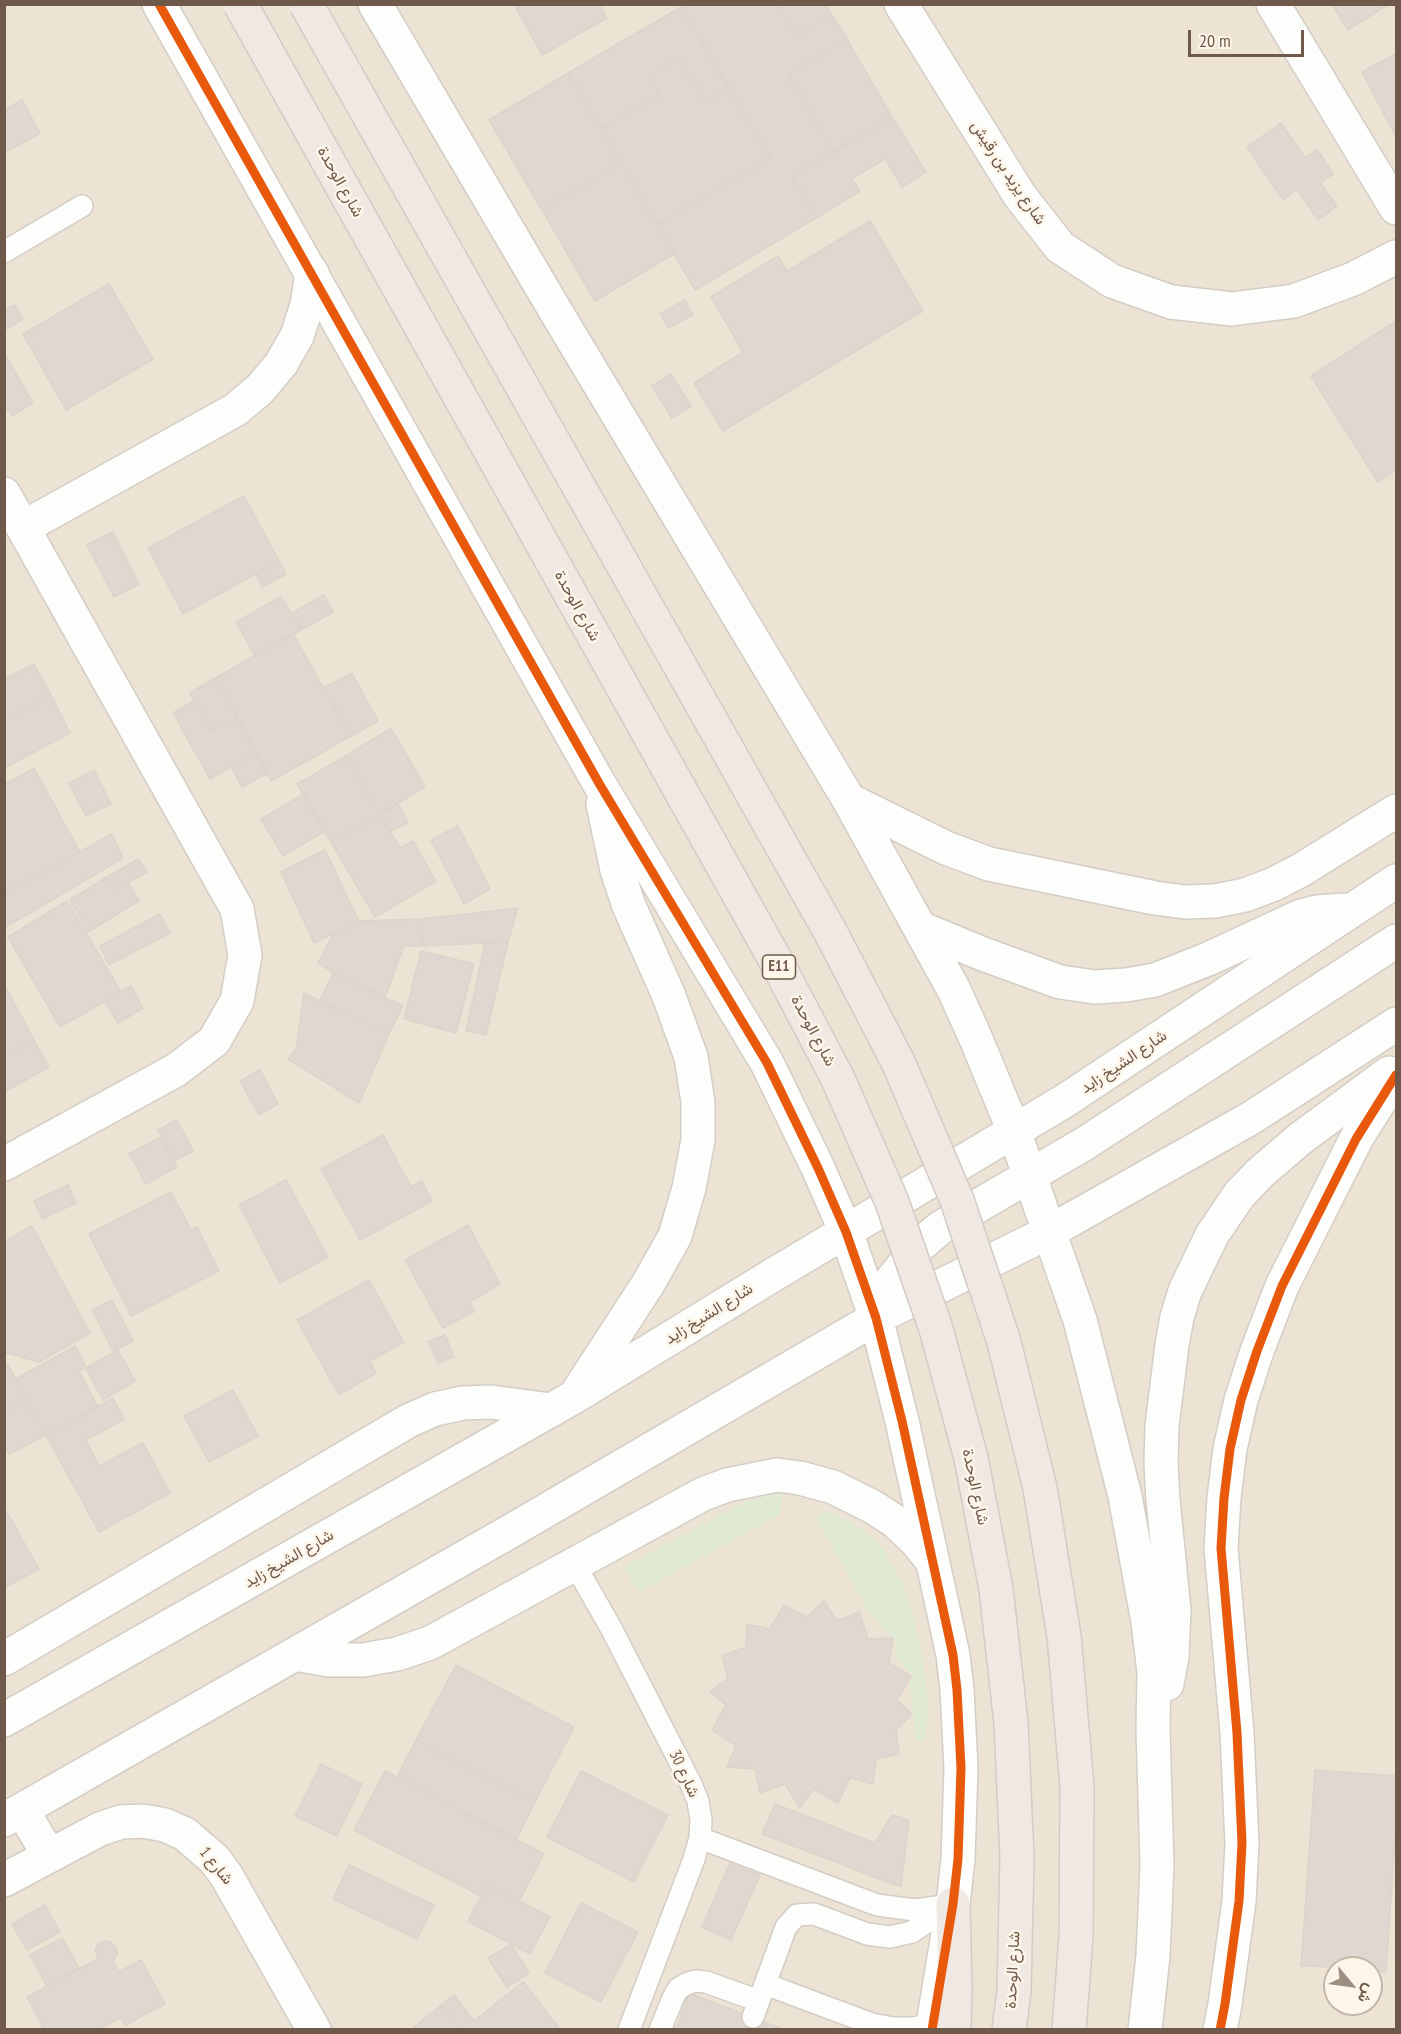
<!DOCTYPE html>
<html>
<head>
<meta charset="utf-8">
<style>
	body { margin:0 }
	#map { position:relative; width:1401px; height:2034px; overflow:hidden; background:#f4f0e8; font-family:"PT Sans Narrow",Vazirmatn,sans-serif }
	canvas { display:block }
	.frame { position:absolute; inset:0; border:6px solid #6e594b; pointer-events:none }
	.north { position:absolute; left:1323px; top:1956px; width:60px; height:60px; box-sizing:border-box; background:#fdf5e8; border:2px solid #c4b7a9; border-radius:50%; rotate:119deg; font-size:16px; font-weight:700; line-height:24px; text-align:center; color:#6e594b }
	.north::after { content:''; display:block; margin:auto; width:21px; height:27px; background:#9d8e82; clip-path:polygon(50% 0,100% 100%,50% 72%,0 100%) }
	.scale { position:absolute; left:1188px; top:30px; width:116px; height:27px; box-sizing:border-box; border:3px solid #6e594b; border-top:0; padding-left:8px; font-size:18px; line-height:21px; white-space:nowrap; color:#6e594b; -webkit-text-stroke:4px #fdf5e8; paint-order:stroke }
</style>
</head>
<body>
<div id="map">
<canvas width="1401" height="2034"></canvas>
<div class="frame"></div>
<div class="north">ش</div>
<div class="scale">20 m</div>
</div>
<script>
const ctx = document.querySelector('canvas').getContext('2d');
ctx.lineJoin = 'round';
function fillPath(path, color) { ctx.fillStyle = color; ctx.fill(path, 'evenodd'); }
const poly = rows => new Path2D(rows.map(r => 'M' + r).join(''));
function trace(path, color, width, dash) { ctx.strokeStyle = color; ctx.lineWidth = width; ctx.lineCap = dash ? 'butt' : 'round'; ctx.setLineDash(dash || []); ctx.stroke(path); }
function write(font, color, halo, rows, align = 'center') {
  ctx.font = font + ' "PT Sans Narrow",Vazirmatn,sans-serif'; ctx.lineWidth = 5; ctx.setLineDash([]); ctx.textBaseline = 'middle'; ctx.strokeStyle = halo; ctx.fillStyle = color; for (const [text, x, y, turn = 0] of rows) {
    ctx.save(); ctx.translate(x, y); ctx.rotate((+turn || 0) * Math.PI / 180); ctx.textAlign = isNaN(turn) ? turn : align; if (halo) ctx.strokeText(text, 0, 0); ctx.fillText(text, 0, 0); ctx.restore();
  }
}
fillPath(poly([
	[5,5,1396,5,1396,2029,5,2030],
	[1335,1968,1371,1968,1371,2004,1335,2004]
]), '#ede3d5');
fillPath(poly([
	[783,1494,779,1515,639,1592,623,1567,745,1502,763,1496],
	[822,1512,830,1513,850,1521,872,1537,883,1549,902,1582,910,1602,923,1659,928,1702,926,1738,916,1742,910,1683,912,1675,897,1660,896,1641,870,1614,818,1522,818,1518]
]), '#e0ead3');
const building = poly([
	[514,4,599,4,607,18,542,55,514,4],
	[684,4,777,4,796,36,832,15,847,39,788,74,833,152,792,177,816,218,695,290,657,225,770,158,681,7,684,4],
	[777,4,826,4,832,15,796,36,777,4],
	[1332,4,1389,4,1348,30,1332,4],
	[681,7,729,89,706,103,679,58,649,76,660,95,601,129,568,73,681,7],
	[847,39,892,117,833,152,788,74,847,39],
	[1396,54,1396,137,1362,72,1396,54],
	[679,58,706,103,729,89,770,158,657,225,601,129,660,95,649,76,679,58],
	[568,73,621,163,542,210,489,120,568,73],
	[22,100,40,133,4,153,4,110,22,100],
	[892,117,926,172,902,187,885,159,852,179,860,191,816,218,792,177,892,117],
	[1281,123,1305,158,1317,149,1333,174,1320,183,1337,206,1318,220,1297,189,1283,200,1247,147,1281,123],
	[621,163,674,254,595,301,542,210,621,163],
	[870,221,923,311,723,431,694,383,743,352,711,297,778,256,787,271,870,221],
	[109,284,153,359,66,410,23,334,109,284],
	[685,300,693,315,668,328,660,314,685,300],
	[14,305,23,319,4,330,4,311,14,305],
	[1396,321,1396,470,1378,482,1311,376,1396,321],
	[4,353,33,403,12,416,4,404,4,353],
	[671,374,691,406,672,418,652,386,671,374],
	[244,496,279,561,183,614,148,548,244,496],
	[113,532,139,584,114,597,87,545,113,532],
	[279,561,286,574,262,587,256,574,279,561],
	[324,595,333,612,301,630,291,614,324,595],
	[281,597,301,630,255,656,236,622,281,597],
	[293,634,351,736,271,781,215,678,293,634],
	[34,664,51,695,4,720,4,679,34,664],
	[352,673,378,721,351,736,323,688,352,673],
	[215,678,237,717,211,731,190,693,215,678],
	[51,695,70,733,4,768,4,720,51,695],
	[194,701,211,731,237,717,256,752,210,779,173,713,194,701],
	[391,728,425,787,380,814,346,756,391,728],
	[256,752,268,773,242,787,231,767,256,752],
	[346,756,380,814,331,842,297,784,346,756],
	[34,768,80,852,8,892,4,885,4,785,34,768],
	[94,770,111,804,86,816,69,783,94,770],
	[304,794,325,831,283,856,261,819,304,794],
	[398,804,408,822,390,832,380,814,398,804],
	[380,814,400,848,413,841,436,881,375,917,331,842,380,814],
	[458,826,490,889,464,904,431,840,458,826],
	[112,834,123,858,4,928,4,894,112,834],
	[325,850,359,921,314,943,281,872,325,850],
	[138,859,147,872,114,890,107,877,138,859],
	[107,877,114,890,127,882,139,901,88,932,70,900,107,877],
	[67,901,121,992,60,1027,8,937,67,901],
	[518,908,508,942,423,946,421,919,518,908],
	[160,914,170,933,109,965,100,946,160,914],
	[421,919,423,946,404,946,385,997,333,973,318,963,333,934,359,921,421,919],
	[508,942,486,1035,466,1031,485,943,508,942],
	[421,951,474,964,456,1033,404,1019,421,951],
	[333,973,403,1006,389,1034,320,1001,333,973],
	[4,984,34,1040,4,1056,4,984],
	[131,986,143,1008,118,1023,105,1001,131,986],
	[304,993,389,1034,359,1103,288,1059,296,1049,304,993],
	[34,1040,49,1067,4,1092,4,1056,34,1040],
	[260,1070,278,1104,259,1115,240,1081,260,1070],
	[177,1120,193,1151,174,1161,158,1130,177,1120],
	[383,1135,411,1187,422,1181,432,1201,360,1240,321,1169,383,1135],
	[161,1137,177,1167,146,1184,129,1154,161,1137],
	[286,1180,328,1257,280,1283,239,1205,286,1180],
	[68,1185,76,1203,42,1219,34,1201,68,1185],
	[171,1192,191,1230,197,1227,219,1271,131,1316,89,1234,171,1192],
	[468,1225,500,1284,469,1302,475,1311,443,1328,405,1260,468,1225],
	[32,1226,90,1333,39,1362,4,1352,4,1242,32,1226],
	[369,1280,404,1342,370,1361,376,1373,339,1395,297,1320,369,1280],
	[112,1300,133,1341,113,1351,92,1310,112,1300],
	[445,1335,454,1357,438,1363,428,1342,445,1335],
	[75,1346,86,1367,79,1371,98,1407,46,1435,16,1379,75,1346],
	[118,1350,135,1381,103,1400,86,1368,118,1350],
	[8,1365,28,1401,4,1414,4,1367,8,1365],
	[233,1390,258,1436,209,1462,184,1416,233,1390],
	[113,1398,124,1419,86,1440,99,1466,143,1443,170,1493,99,1532,46,1435,113,1398],
	[28,1401,46,1435,9,1454,4,1445,4,1414,28,1401],
	[4,1507,39,1569,4,1588,4,1507],
	[824,1601,837,1621,859,1612,868,1639,893,1638,889,1663,911,1676,897,1700,912,1714,896,1730,899,1754,876,1759,873,1784,850,1778,838,1803,814,1789,800,1808,785,1784,760,1793,755,1769,727,1767,736,1746,712,1730,726,1705,710,1692,728,1678,722,1656,746,1647,747,1624,770,1629,784,1605,807,1617,824,1601],
	[456,1665,574,1727,535,1802,416,1740,456,1665],
	[416,1740,535,1802,516,1840,397,1777,416,1740],
	[321,1764,362,1784,337,1836,295,1816,321,1764],
	[1315,1770,1396,1776,1396,1823,1386,1972,1371,1970,1371,1968,1301,1966,1315,1770],
	[385,1771,544,1854,519,1901,487,1884,481,1896,354,1830,385,1771],
	[581,1771,668,1815,634,1882,547,1837,581,1771],
	[775,1804,875,1843,892,1815,909,1820,901,1887,762,1834,775,1804],
	[730,1863,760,1875,731,1940,702,1927,730,1863],
	[349,1865,434,1905,417,1939,333,1899,349,1865],
	[487,1884,550,1917,530,1954,468,1921,487,1884],
	[581,1903,638,1932,601,2002,545,1973,581,1903],
	[45,1905,60,1932,27,1950,12,1924,45,1905],
	[62,1938,79,1968,47,1986,30,1955,62,1938],
	[106,1941,112,1943,117,1948,117,1955,113,1961,119,1972,141,1960,165,2004,125,2025,121,2017,98,2030,44,2030,27,1997,98,1959,95,1949,99,1943,106,1941],
	[511,1944,529,1973,507,1987,488,1958,511,1944],
	[523,1982,561,2030,460,2030,441,2005,454,1995,474,2021,523,1982],
	[689,1993,785,2030,676,2030,689,1993],
	[441,2005,460,2030,411,2030,441,2005]
]);
fillPath(building, '#e0d8d0');
trace(building, '#dcd3ca', 1.5);
const lane = poly([
	[4,252,82,206],
	[575,1565,611,1628,691,1784,698,1801,701,1820,700,1838,694,1859,629,2030],
	[700,1838,877,1905,915,1910,944,1906],
	[765,1984,872,2024,893,2028,913,2028,933,2025],
	[753,2017,786,1927,797,1915,814,1914,867,1934,890,1937,912,1932,953,1904],
	[660,2030,673,1998,678,1989,686,1984,695,1981,706,1982,759,2001]
]);
const street = poly([
	[901,4,1020,196,1060,247,1112,281,1171,302,1232,309,1294,301,1353,279,1396,257],
	[1273,4,1396,208],
	[4,494,237,909,245,955,237,1001,214,1041,176,1070,4,1164],
	[24,527,235,410,260,389,281,364,297,336,307,305,312,273],
	[849,800,946,848,989,864,1155,898,1185,902,1215,901,1245,895,1274,884,1301,870,1396,811],
	[4,1659,408,1421,435,1409,463,1403,491,1402,551,1410],
	[4,1880,100,1829,121,1822,143,1821,165,1825,185,1834,214,1859,226,1875,314,2030]
]);
const secondary = poly([
	[159,4,600,785,767,1063,818,1168,846,1232,876,1318,902,1421,953,1655,957,1690,961,1768,958,1859,953,1904,932,2030],
	[375,4,555,310,849,800,954,990,976,1039,1014,1131,1080,1320,1125,1496,1148,1622,1154,1672,1153,1729,1157,1865,1153,1956,1145,2030],
	[920,928,983,954,1060,982,1095,987,1126,985,1155,980,1208,959,1301,916,1317,912,1344,910],
	[876,1318,890,1282,919,1246,940,1228,1084,1144,1396,941],
	[579,1390,648,1284,675,1236,689,1188,698,1140,698,1102,691,1057,669,996,629,906,617,870,603,804],
	[295,1654,329,1660,363,1660,397,1654,430,1643,703,1494,727,1485,777,1475,800,1478,833,1487,873,1507,896,1522,916,1541,933,1562],
	[1167,1684,1172,1657,1174,1610,1163,1500,1161,1463,1162,1426,1172,1345,1177,1317,1185,1291,1212,1235,1239,1195,1260,1173,1301,1138,1389,1073],
	[4,1720,574,1397,773,1275,1066,1100,1396,881],
	[22,1810,49,1855],
	[4,1820,509,1532,876,1318,1049,1232,1251,1118,1396,1024],
	[1220,2030,1225,2004,1239,1901,1242,1843,1237,1733,1221,1548,1224,1498,1230,1449,1241,1400,1257,1351,1282,1286,1356,1139,1396,1075]
]);
const highway = poly([
	[953,1904,955,1987,954,2030]
]);
trace(lane, '#d3cdc6', 24);
trace(street, '#d3cdc6', 36);
trace(secondary, '#d3cdc6', 36);
trace(highway, '#d3cbc5', 36);
trace(lane, '#fdfdfc', 21);
trace(street, '#fdfdfc', 33);
trace(secondary, '#fdfdfc', 33);
trace(highway, '#efe8e3', 33);
const highwayBridge = poly([
	[240,4,776,961,838,1079,892,1202,936,1329,971,1458,996,1589,1011,1723,1017,1857,1014,1991,1009,2030],
	[306,4,831,933,898,1062,957,1200,1004,1342,1040,1488,1064,1636,1077,1786,1076,1937,1069,2030]
]);
trace(highwayBridge, '#d3cbc5', 36, []);
trace(highwayBridge, '#efe8e3', 33);
trace(poly([
	[159,4,600,785,767,1063,818,1168,846,1232,876,1318,902,1421,953,1655,957,1690,961,1768,958,1859,953,1904,932,2030],
	[1220,2030,1225,2004,1239,1901,1242,1843,1237,1733,1221,1548,1224,1498,1230,1449,1241,1400,1257,1351,1282,1286,1356,1139,1396,1075]
]), '#e8590c', 9);
for (const [x, y, w] of [
	[779,967,33]
]) { const box = new Path2D(); box.roundRect(x - w / 2, y - 12, w, 24, 4.5); ctx.fillStyle = '#fdf5e8'; ctx.fill(box); trace(box, '#6e594b', 1.5); }
write('bold 15px', '#6e594b', null, [
	["E11",779,967]
]);
write('16px', '#6e594b', '#fdf5e8', [
	["شارع يزيد بن رقيش",1008,173,56],
	["شارع الوحدة",340,182,61],
	["شارع الوحدة",577,606,61],
	["شارع الوحدة",813,1031,62],
	["شارع الشيخ زايد",1124,1062,-34],
	["شارع الشيخ زايد",709,1314,-32],
	["شارع الوحدة",975,1487,78],
	["شارع الشيخ زايد",289,1559,-30],
	["شارع 30",684,1774,65],
	["شارع 1",216,1866,51],
	["شارع الوحدة",1013,1970,-87]
]);
</script>
</body>
</html>
